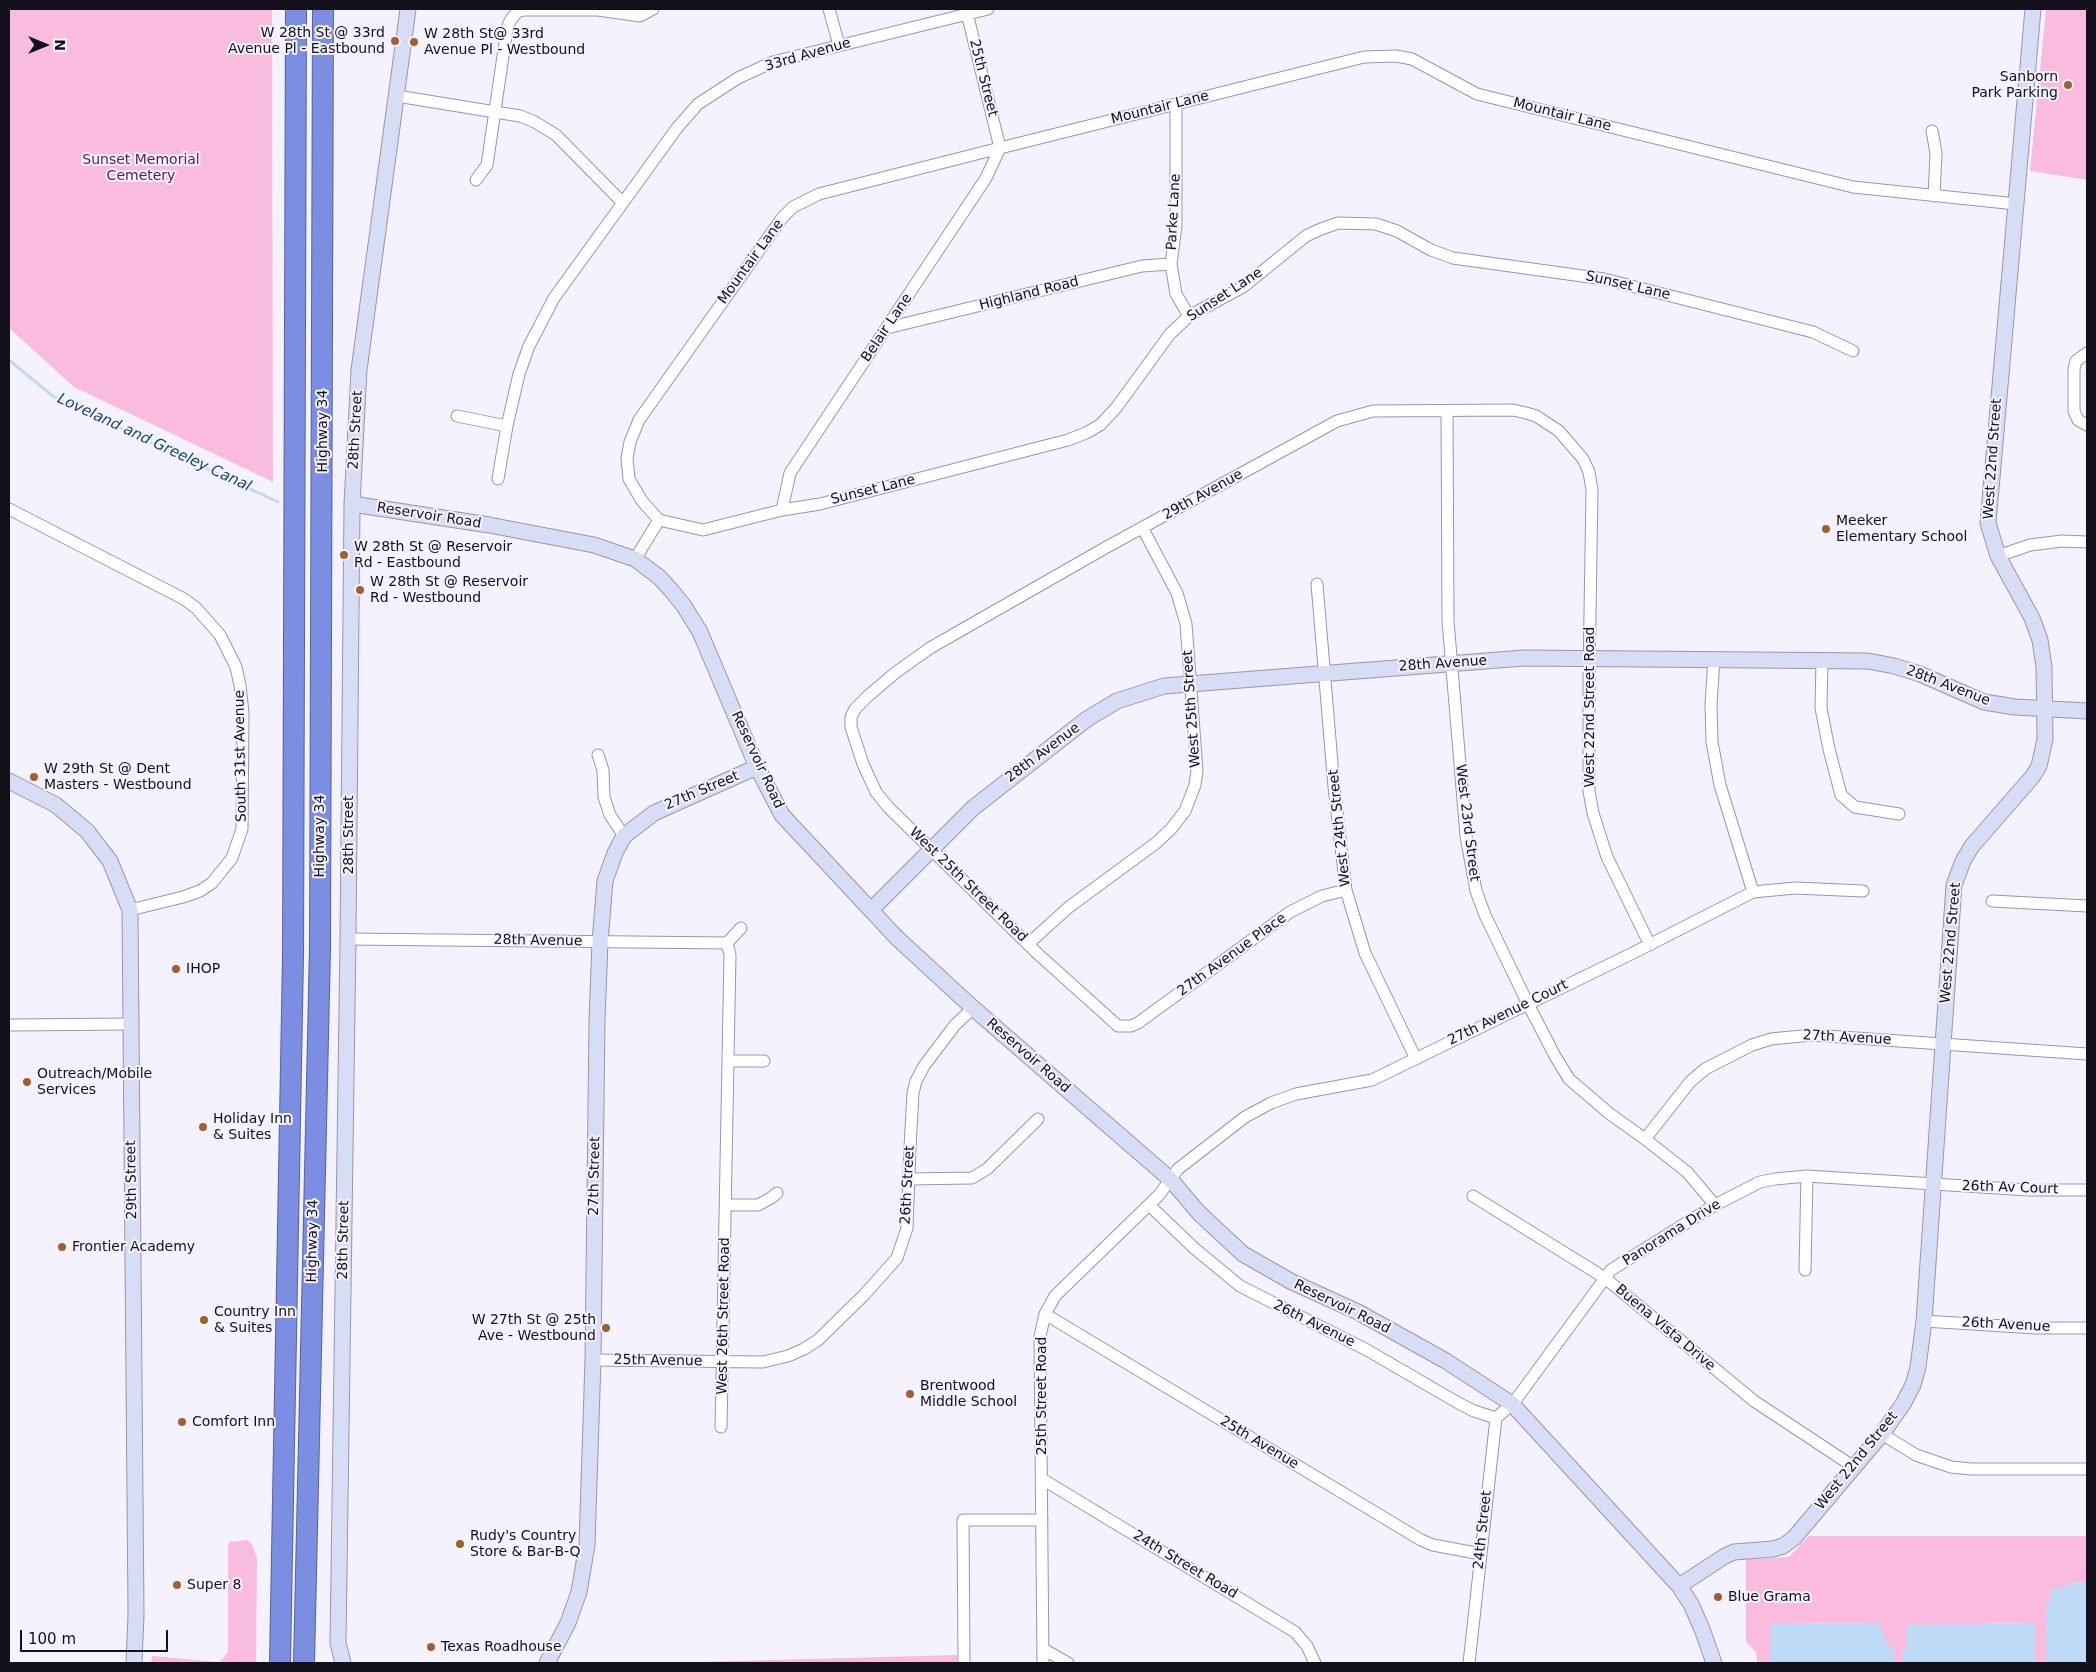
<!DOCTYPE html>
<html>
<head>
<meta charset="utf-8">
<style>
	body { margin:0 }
	#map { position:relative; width:2096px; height:1672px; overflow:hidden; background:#f5f2ff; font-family:"DejaVu Sans",sans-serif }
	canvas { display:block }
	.frame { position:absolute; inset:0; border:10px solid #13101b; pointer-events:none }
	.north { position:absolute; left:20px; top:20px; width:50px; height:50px; -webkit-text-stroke:4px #f5f2ff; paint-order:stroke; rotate:90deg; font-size:14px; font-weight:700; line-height:20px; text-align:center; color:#13101b }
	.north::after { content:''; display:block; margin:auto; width:18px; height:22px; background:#13101b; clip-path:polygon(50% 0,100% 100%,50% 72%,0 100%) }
	.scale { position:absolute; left:20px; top:1630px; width:148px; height:22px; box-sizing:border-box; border:2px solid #13101b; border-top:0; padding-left:6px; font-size:15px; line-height:18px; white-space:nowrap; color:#13101b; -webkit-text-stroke:4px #f5f2ff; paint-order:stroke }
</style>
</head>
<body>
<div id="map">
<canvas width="2096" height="1672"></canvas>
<div class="frame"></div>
<div class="north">N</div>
<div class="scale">100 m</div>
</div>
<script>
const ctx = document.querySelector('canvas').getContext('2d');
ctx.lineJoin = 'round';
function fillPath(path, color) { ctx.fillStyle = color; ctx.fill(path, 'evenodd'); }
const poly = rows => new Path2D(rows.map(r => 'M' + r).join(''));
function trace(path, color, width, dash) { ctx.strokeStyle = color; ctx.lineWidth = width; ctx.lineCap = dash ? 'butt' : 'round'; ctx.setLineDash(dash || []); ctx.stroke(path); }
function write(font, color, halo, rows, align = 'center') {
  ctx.font = font + ' "DejaVu Sans",sans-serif'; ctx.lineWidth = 4; ctx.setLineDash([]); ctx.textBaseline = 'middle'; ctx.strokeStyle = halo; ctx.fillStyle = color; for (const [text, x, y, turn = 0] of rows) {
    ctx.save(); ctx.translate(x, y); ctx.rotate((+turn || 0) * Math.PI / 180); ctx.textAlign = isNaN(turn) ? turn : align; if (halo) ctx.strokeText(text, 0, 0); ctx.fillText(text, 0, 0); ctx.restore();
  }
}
fillPath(poly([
	[9,9,272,9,273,482,74,387,9,328],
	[2046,9,2087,9,2087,180,2030,171],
	[1809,1536,2087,1536,2087,1583,2072,1582,2066,1588,2051,1588,2049,1602,2046,1608,2046,1663,2035,1663,2035,1623,1907,1625,1907,1645,1902,1653,1902,1663,1895,1663,1895,1651,1886,1644,1879,1623,1770,1624,1770,1663,1757,1663,1756,1652,1746,1642,1746,1559,1779,1558,1790,1556],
	[247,1540,252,1544,257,1558,256,1663,151,1663,152,1656,219,1662,224,1657,228,1652,228,1548,229,1542],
	[957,1655,957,1663,697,1662]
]), '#f9bcde');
fillPath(poly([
	[2072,1582,2087,1583,2087,1663,2046,1663,2046,1607,2049,1602,2051,1588,2066,1588],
	[1880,1623,1886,1643,1895,1651,1895,1663,1770,1663,1770,1624],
	[2035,1623,2035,1663,1902,1663,1902,1653,1907,1645,1907,1625]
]), '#bedaf7');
trace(poly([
	[9,360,54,397,278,502]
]), '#bedaf7', 3);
const street = poly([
	[829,9,839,45],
	[397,96,520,116,533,121,556,135,623,203],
	[1176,104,1176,226,1171,264,1176,294,1189,316],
	[1932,131,1936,153,1934,196],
	[476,180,487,165,507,29,510,21,517,12,523,10,598,10,640,16,653,9],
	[887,328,1142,266,1171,264],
	[2087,353,2076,361,2074,369,2074,411,2078,420,2087,425],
	[1447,411,1448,621,1466,836,1476,891,1485,915,1528,1004,1555,1056,1569,1079,1610,1114,1645,1139,1687,1172,1715,1205],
	[457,416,507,426],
	[498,479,507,426,519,374,529,346,554,298,677,128,698,104,738,78,773,62,988,9],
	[9,509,184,599,196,608,220,635,236,667,240,685,243,713,242,829,232,858,212,883,200,891,183,897,130,910],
	[782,510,790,473,986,178,1000,148,966,9],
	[659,520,703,530,782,510,820,504,1068,440,1086,433,1100,425,1116,408,1170,334,1189,316,1243,287,1306,236,1321,229,1338,223,1376,224,1397,231,1431,250,1453,258,1604,279,1813,332,1853,351],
	[1998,556,2030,545,2062,541,2087,542],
	[635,559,659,520,642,501,629,479,627,458,630,442,639,420,782,218,793,207,819,194,1000,148,1364,57,1396,56,1412,59,1477,94,1853,187,2016,204],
	[1317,584,1334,787,1346,890,1365,953,1416,1059],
	[1714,659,1711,704,1712,742,1720,785,1753,892],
	[1822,661,1821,708,1829,749,1841,795,1855,807,1899,814],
	[598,755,603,770,604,797,610,815,624,836],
	[1346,890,1322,896,1290,912,1138,1023,1131,1026,1118,1026,1038,954,888,807,876,792,863,764,851,727,851,717,855,709,868,696,895,673,930,648,1105,548,1337,421,1373,411,1513,410,1526,413,1536,416,1559,431,1583,459,1589,472,1592,490,1589,675,1589,791,1593,813,1607,857,1650,945],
	[1992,901,2087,906],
	[348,939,727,943],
	[1028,944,1069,907,1156,843,1171,829,1185,811,1195,785,1197,771,1186,624,1177,593,1143,529],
	[9,1025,131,1024],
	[729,1061,764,1061],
	[1645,1139,1690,1082,1705,1069,1752,1045,1771,1039,1812,1035,2087,1054],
	[910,1179,972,1178,987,1169,1038,1119],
	[1473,1196,1605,1278,1754,1401,1854,1467],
	[727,1205,758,1205,771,1198,777,1193],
	[1149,1205,1194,1248,1240,1286,1367,1350,1460,1404,1474,1411,1496,1418],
	[1805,1270,1807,1176],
	[1045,1314,1421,1540,1433,1545,1481,1554],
	[1924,1321,2036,1328,2087,1328],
	[593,1360,763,1362,788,1356,804,1349,818,1340,864,1295,897,1258,907,1228,910,1147,913,1093,916,1081,924,1066,936,1050,955,1025,973,1008],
	[721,1427,730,955,727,943,741,928],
	[1882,1434,1916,1455,1951,1467,1971,1469,2087,1469],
	[1042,1479,1295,1632,1307,1646,1315,1663],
	[1043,1649,1068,1663],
	[964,1663,963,1520,1042,1520],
	[1043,1663,1040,1336,1045,1314,1055,1296,1159,1195,1178,1169,1245,1117,1271,1103,1296,1094,1372,1080,1633,953,1753,892,1795,888,1863,891],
	[1469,1663,1496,1418,1512,1404,1520,1394,1611,1270,1715,1205,1760,1182,1775,1179,1807,1176,2029,1190,2087,1190]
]);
const secondary = poly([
	[352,504,489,525,594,545,635,559,659,577,671,590,684,606,700,632,757,767,782,815,897,938,973,1008,1170,1179,1199,1213,1243,1254,1292,1282,1358,1312,1446,1361,1512,1404,1679,1586,1691,1604,1702,1629,1714,1663],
	[9,781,56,805,87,831,110,861,130,910,136,1614,134,1663],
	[871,910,973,808,1087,719,1117,701,1164,686,1524,658,1868,661,1894,666,1920,674,1984,702,2015,707,2087,711],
	[1679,1586,1725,1556,1734,1552,1773,1549,1783,1546,1794,1538,1882,1434,1903,1404,1913,1385,1918,1367,1924,1321,1954,885,1963,861,1972,846,2033,776,2039,766,2045,739,2044,667,2040,640,2032,618,1998,556,1988,523,2033,9],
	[343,1663,338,1643,348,939,352,504,359,370,408,9],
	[547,1663,568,1623,579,1592,587,1545,593,1360,597,1020,600,942,605,881,615,853,624,836,654,813,757,767]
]);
const highway = poly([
	[280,1663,293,956,296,9],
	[304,1663,320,948,323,9]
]);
trace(street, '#9b93b2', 13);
trace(secondary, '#9b93b2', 17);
trace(highway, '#57629c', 22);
trace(street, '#fff', 11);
trace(secondary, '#d8ddf6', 15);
trace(highway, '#7c8ee1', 20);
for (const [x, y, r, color] of [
	[395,41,5,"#a3602f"],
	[414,42,5,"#a3602f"],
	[2068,85,5,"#a3602f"],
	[1826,529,5,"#a3602f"],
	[344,555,5,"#a3602f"],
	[360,590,5,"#a3602f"],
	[34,777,5,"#a3602f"],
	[176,969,5,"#a3602f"],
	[27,1082,5,"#a3602f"],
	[203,1127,5,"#a3602f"],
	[62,1247,5,"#a3602f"],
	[204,1320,5,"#a3602f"],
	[606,1328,5,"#a3602f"],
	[910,1394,5,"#a3602f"],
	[182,1422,5,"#a3602f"],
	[460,1544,5,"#a3602f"],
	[177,1585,5,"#a3602f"],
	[1718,1597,5,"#a3602f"],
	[431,1647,5,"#a3602f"]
]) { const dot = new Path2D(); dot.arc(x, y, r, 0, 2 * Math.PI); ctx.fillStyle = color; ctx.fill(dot); trace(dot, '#f5f2ff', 2); }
write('14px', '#13101b', '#f5f2ff', [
	["W 28th St @ 33rd",385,33,"right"],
	["Avenue Pl - Eastbound",385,49,"right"],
	["W 28th St@ 33rd",424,34],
	["Avenue Pl - Westbound",424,50],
	["Sanborn",2058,77,"right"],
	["Park Parking",2058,93,"right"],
	["Meeker",1836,521],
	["Elementary School",1836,537],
	["W 28th St @ Reservoir",354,547],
	["Rd - Eastbound",354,563],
	["W 28th St @ Reservoir",370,582],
	["Rd - Westbound",370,598],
	["W 29th St @ Dent",44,769],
	["Masters - Westbound",44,785],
	["IHOP",186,969],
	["Outreach/Mobile",37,1074],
	["Services",37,1090],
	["Holiday Inn",213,1119],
	["& Suites",213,1135],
	["Frontier Academy",72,1247],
	["Country Inn",214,1312],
	["& Suites",214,1328],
	["W 27th St @ 25th",596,1320,"right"],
	["Ave - Westbound",596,1336,"right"],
	["Brentwood",920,1386],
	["Middle School",920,1402],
	["Comfort Inn",192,1422],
	["Rudy's Country",470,1536],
	["Store & Bar-B-Q",470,1552],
	["Super 8",187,1585],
	["Blue Grama",1728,1597],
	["Texas Roadhouse",441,1647]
], 'left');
write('14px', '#13101b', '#f5f2ff', [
	["33rd Avenue",808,55,-16],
	["25th Street",983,78,76],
	["Mountair Lane",1160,108,-14],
	["Mountair Lane",1562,115,14],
	["Parke Lane",1174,212,-87],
	["Mountair Lane",751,262,-54],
	["Sunset Lane",1628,286,13],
	["Highland Road",1029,294,-14],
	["Sunset Lane",1225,295,-33],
	["Belair Lane",887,328,-56],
	["28th Street",356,430,-87],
	["Highway 34",323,431,-90],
	["West 22nd Street",1993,459,-86],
	["Sunset Lane",873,490,-14],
	["29th Avenue",1203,495,-29],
	["Reservoir Road",429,516,9],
	["28th Avenue",1443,664,-4],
	["28th Avenue",1948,686,21],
	["West 22nd Street Road",1590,707,-90],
	["West 25th Street",1192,709,-94],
	["28th Avenue",1043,753,-37],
	["South 31st Avenue",241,756,-91],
	["Reservoir Road",757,760,65],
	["27th Street",702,791,-23],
	["West 23rd Street",1467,823,83],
	["West 24th Street",1340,828,-96],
	["28th Street",349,835,-90],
	["Highway 34",320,836,-90],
	["West 25th Street Road",968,885,44],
	["28th Avenue",538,941,1],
	["West 22nd Street",1951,943,-85],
	["27th Avenue Place",1232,955,-36],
	["27th Avenue Court",1508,1013,-26],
	["27th Avenue",1847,1038,3],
	["Reservoir Road",1028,1056,41],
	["27th Street",595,1176,-89],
	["29th Street",132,1180,-91],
	["26th Street",908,1185,-87],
	["26th Av Court",2010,1188,2],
	["Panorama Drive",1672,1233,-32],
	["28th Street",344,1240,-89],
	["Highway 34",313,1241,-89],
	["Reservoir Road",1342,1307,26],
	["West 26th Street Road",724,1316,-89],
	["26th Avenue",1314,1324,26],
	["26th Avenue",2006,1325,3],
	["Buena Vista Drive",1665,1328,40],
	["25th Avenue",658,1361,1],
	["25th Street Road",1042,1396,-90],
	["25th Avenue",1259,1443,31],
	["West 22nd Street",1857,1461,-51],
	["24th Street",1483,1530,-84],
	["24th Street Road",1185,1565,31]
]);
write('14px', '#601948', '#f5f2ff', [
	["Sunset Memorial",141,160],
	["Cemetery",141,176]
]);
write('italic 15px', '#11436f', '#f5f2ff', [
	["Loveland and Greeley Canal",154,443,25]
]);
</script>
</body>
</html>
